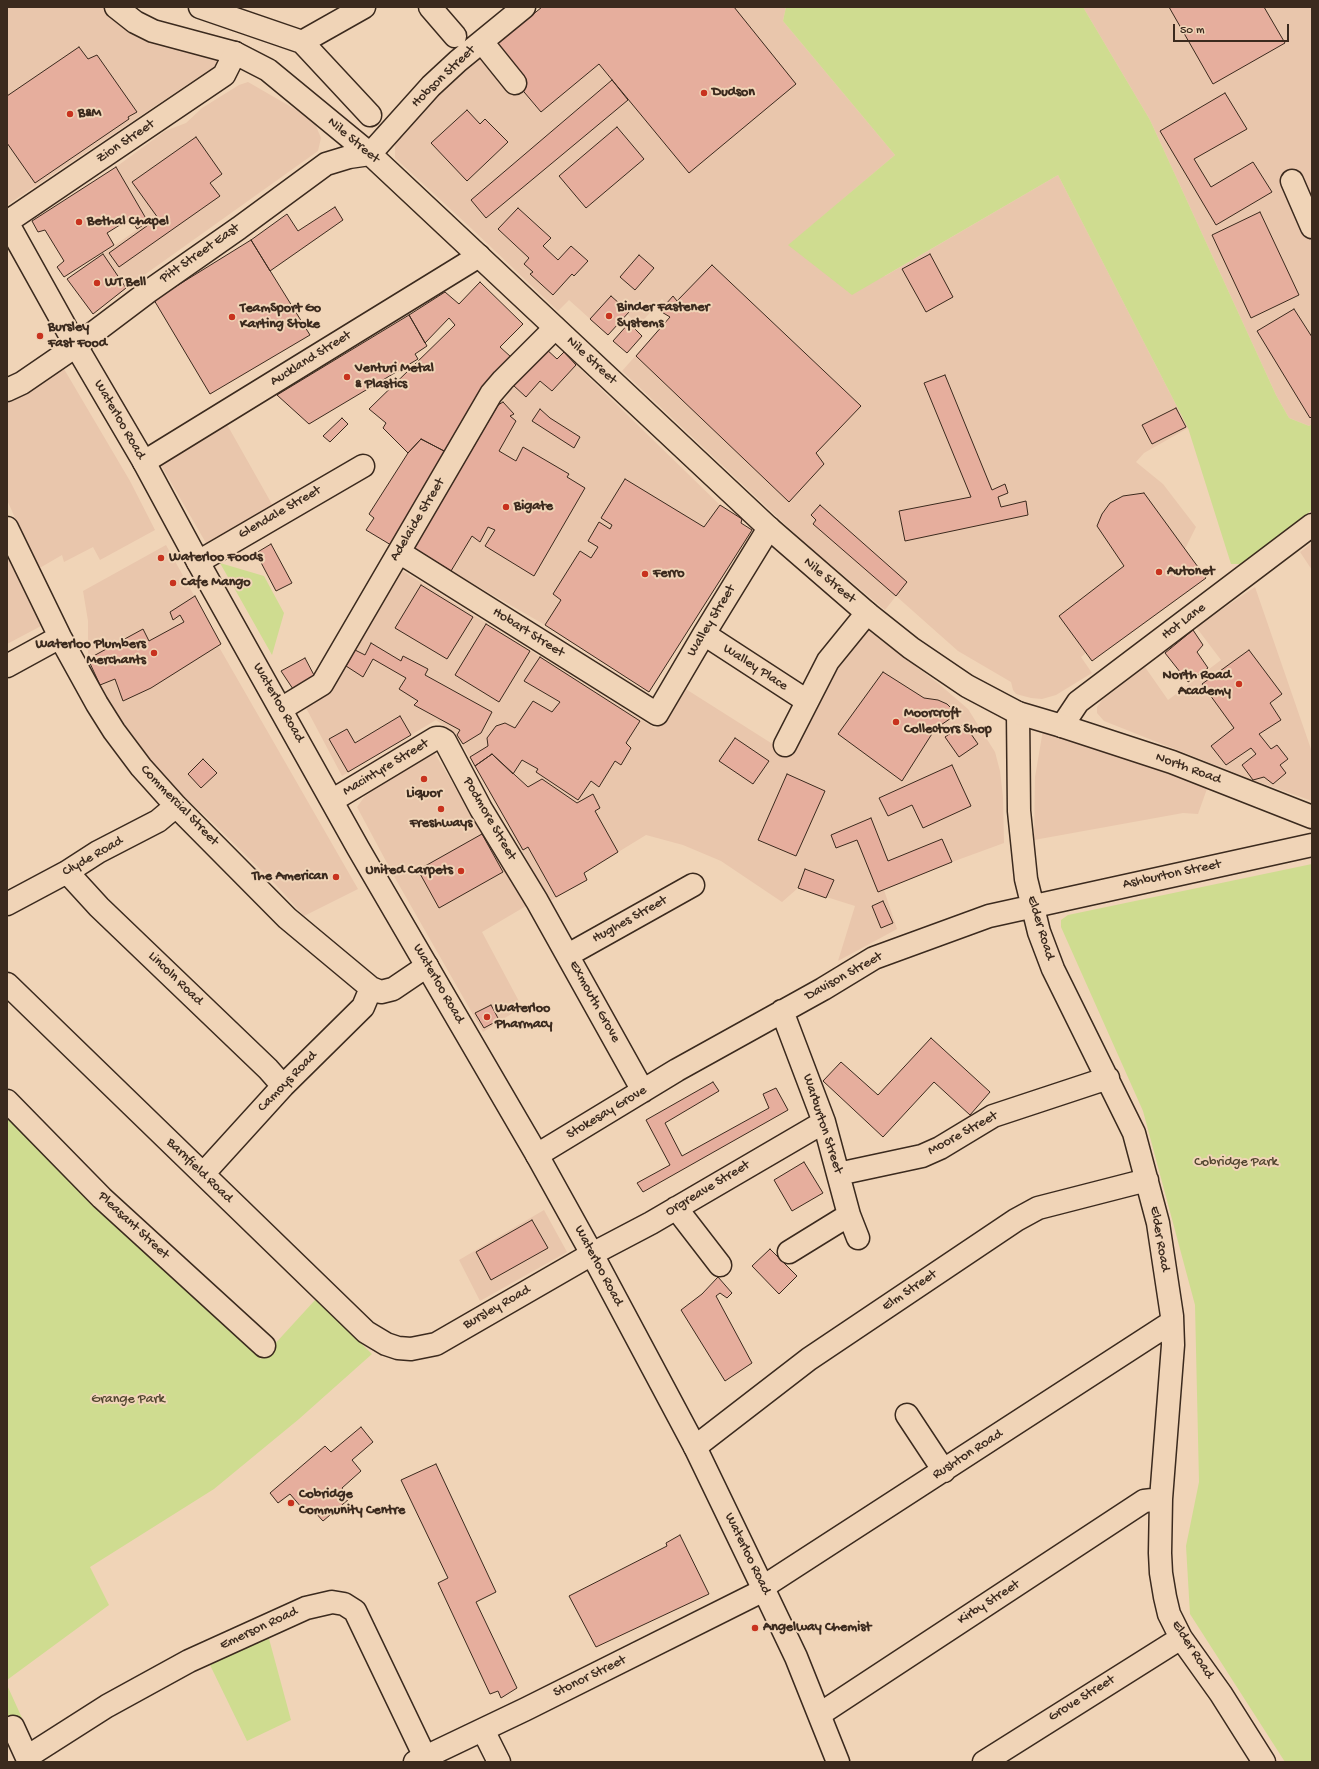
<!DOCTYPE html>
<html>
<head>
<meta charset="utf-8">
<style>
	body { margin:0 }
	#map { position:relative; width:1319px; height:1769px; overflow:hidden; background:#f0d4b7; font-family:"Gochi Hand",sans-serif }
	canvas { display:block }
	.frame { position:absolute; inset:0; border:8px solid #3b2a1e; pointer-events:none }
	.scale { position:absolute; left:1173px; top:24px; width:116px; height:18px; box-sizing:border-box; border:2px solid #3b2a1e; border-top:0; padding-left:5px; font-size:12px; line-height:14px; white-space:nowrap; color:#3b2a1e; -webkit-text-stroke:3px #f0d4b7; paint-order:stroke }
</style>
</head>
<body>
<div id="map">
<canvas width="1319" height="1769"></canvas>
<div class="frame"></div>
<div class="scale">50 m</div>
</div>
<script>
const ctx = document.querySelector('canvas').getContext('2d');
ctx.lineJoin = 'round';
function fillPath(path, color) { ctx.fillStyle = color; ctx.fill(path, 'evenodd'); }
const poly = rows => new Path2D(rows.map(r => 'M' + r).join(''));
function trace(path, color, width, dash) { ctx.strokeStyle = color; ctx.lineWidth = width; ctx.lineCap = dash ? 'butt' : 'round'; ctx.setLineDash(dash || []); ctx.stroke(path); }
function write(font, color, halo, rows, align = 'center') {
  ctx.font = font + ' "Gochi Hand",sans-serif'; ctx.lineWidth = 4; ctx.setLineDash([]); ctx.textBaseline = 'middle'; ctx.strokeStyle = halo; ctx.fillStyle = color; for (const [text, x, y, turn = 0] of rows) {
    ctx.save(); ctx.translate(x, y); ctx.rotate((+turn || 0) * Math.PI / 180); ctx.textAlign = isNaN(turn) ? turn : align; if (halo) ctx.strokeText(text, 0, 0); ctx.fillText(text, 0, 0); ctx.restore();
  }
}
fillPath(poly([
	[7,7,103,7,111,19,224,60,7,205],
	[542,7,786,7,783,21,895,155,789,245,885,276,1058,175,1188,428,1144,453,1136,462,1163,484,1196,527,1185,549,1206,578,1092,661,1086,653,1081,657,1092,673,1056,695,1042,699,1031,698,1016,694,1013,690,1011,682,958,651,896,596,885,610,806,544,622,371,670,317,660,311,666,304,662,299,639,325,627,314,608,335,569,300,558,311,473,230,395,158,395,139,443,87,475,59,487,60,519,86,526,80,497,44],
	[1083,7,1312,7,1312,424,1309,426,1289,418,1276,395,1150,120],
	[248,82,300,112,316,126,321,138,318,151,126,288,93,314,67,279,148,222,116,167,165,131,186,123,202,108,239,85],
	[576,365,720,505,742,519,741,523,752,530,649,692,545,625,451,571,498,405,503,402,513,385,540,381,552,391],
	[64,369,130,481,155,530,100,560,93,547,64,562,62,555,38,569,7,500,7,401],
	[225,421,273,506,206,543,158,460],
	[1312,543,1312,570,1300,552],
	[166,545,221,644,219,647,358,889,304,916,276,885,213,823,168,782,134,740,109,705,88,659,88,621,83,591],
	[7,555,43,625,7,644],
	[398,568,656,729,681,686,790,755,830,669,865,628,939,684,968,709,995,752,1000,771,1003,797,1004,843,952,862,884,890,897,929,838,961,855,906,798,888,782,902,721,861,683,845,646,835,584,873,587,880,550,901,457,735,436,720,342,776,305,706],
	[1255,587,1312,752,1312,801,1253,780,1104,721,1097,713,1097,707,1102,700,1145,667,1168,700,1221,660,1196,627],
	[1043,730,1208,786,1198,814,1183,813,1034,840,1035,777],
	[434,752,526,906,482,932,522,1007,483,1032,395,878,357,807,365,796],
	[544,1210,567,1252,480,1301,459,1260]
]), '#e9c6ac');
fillPath(poly([
	[786,7,1083,7,1150,120,1276,395,1289,418,1309,426,1312,424,1312,510,1245,564,1231,564,1188,428,1058,175,852,295,788,245,895,155,783,21],
	[220,563,264,576,284,613,272,655],
	[1312,864,1312,1762,1285,1762,1190,1614,1186,1546,1199,1482,1195,1305,1143,1111,1061,927,1061,920,1068,915],
	[7,1116,261,1359,316,1299,372,1354,299,1419,214,1489,90,1567,109,1605,7,1680],
	[268,1635,291,1720,247,1741,210,1665],
	[7,1685,27,1729,7,1737]
]), '#cfdc90');
const building = poly([
	[542,7,734,7,796,84,689,173,599,64,541,112,519,86,526,80,497,44,542,7],
	[1169,7,1264,7,1285,43,1213,84,1169,7],
	[79,47,88,59,97,55,137,112,128,117,129,119,35,183,7,143,7,96,79,47],
	[612,80,628,100,486,218,471,200,612,80],
	[1225,93,1247,129,1194,159,1211,187,1253,162,1272,192,1216,225,1160,131,1225,93],
	[467,110,480,124,485,119,508,142,467,181,431,143,467,110],
	[617,127,644,159,586,208,559,176,617,127],
	[196,137,222,174,210,183,220,196,119,267,109,253,158,218,132,182,196,137],
	[116,167,148,222,137,229,131,218,107,233,114,245,64,277,57,267,64,261,45,230,38,232,32,221,116,167],
	[335,207,343,220,270,271,251,240,287,214,298,231,335,207],
	[518,208,551,238,543,246,558,260,571,246,588,261,574,276,572,274,553,295,530,274,533,272,524,264,529,258,498,229,518,208],
	[1260,212,1299,295,1251,318,1212,235,1260,212],
	[251,240,310,335,210,394,154,300,251,240],
	[103,254,126,288,93,314,67,279,103,254],
	[930,254,953,297,926,312,902,269,930,254],
	[639,255,654,268,635,290,620,277,639,255],
	[712,265,861,406,816,453,824,464,789,502,636,356,670,317,660,311,666,304,673,296,677,301,712,265],
	[480,282,523,324,500,347,511,357,446,452,421,439,408,453,383,428,386,423,369,409,455,325,449,318,425,343,409,315,445,292,459,304,480,282],
	[611,296,629,312,608,335,590,319,611,296],
	[1294,309,1312,337,1312,416,1310,418,1257,331,1294,309],
	[409,315,427,346,415,354,418,359,309,424,277,395,409,315],
	[629,323,642,336,627,353,613,341,629,323],
	[545,348,557,359,564,352,576,365,552,391,540,381,526,397,513,385,545,348],
	[945,375,992,490,1005,484,1008,493,998,497,1001,507,1026,501,1028,515,905,541,899,511,971,497,924,383,945,375],
	[503,402,514,414,510,416,516,421,499,451,516,461,523,447,569,474,567,477,585,488,534,576,485,546,495,530,488,527,480,542,472,536,451,571,414,548,498,405,503,402],
	[1176,408,1186,427,1152,444,1142,425,1176,408],
	[540,409,550,418,580,437,574,448,532,421,540,409],
	[342,418,348,424,330,442,323,436,342,418],
	[421,439,446,452,391,545,366,530,374,518,369,514,408,453,421,439],
	[625,479,704,527,720,505,742,519,741,523,752,530,649,692,545,625,561,600,553,594,580,551,591,558,598,547,588,541,599,522,610,529,612,525,601,518,625,479],
	[1144,493,1206,578,1092,661,1059,616,1124,566,1097,526,1102,514,1110,503,1123,496,1144,493],
	[820,505,907,582,896,596,813,524,816,520,811,515,820,505],
	[271,544,292,583,276,591,256,553,271,544],
	[421,585,473,617,447,659,395,628,421,585],
	[195,596,221,644,151,688,123,701,115,679,100,685,88,659,143,629,149,641,184,622,180,615,173,620,170,612,195,596],
	[486,624,530,651,499,702,455,675,486,624],
	[1193,630,1203,645,1197,652,1208,668,1188,682,1165,653,1193,630],
	[371,643,401,661,403,656,428,669,425,675,492,712,481,733,463,744,457,735,460,730,414,705,418,701,399,689,406,678,373,659,363,677,346,666,355,650,365,655,371,643],
	[1249,650,1282,694,1270,703,1281,720,1259,734,1271,749,1277,745,1288,759,1280,765,1286,773,1273,784,1264,777,1253,780,1242,765,1256,754,1251,748,1226,765,1211,746,1234,728,1202,684,1249,650],
	[540,657,640,721,626,743,631,748,621,765,615,761,599,787,591,781,578,800,536,772,538,769,522,760,513,774,492,754,475,766,470,757,488,746,487,738,496,726,505,723,515,728,533,701,552,712,560,702,524,681,540,657],
	[305,658,315,677,293,689,281,671,305,658],
	[883,672,924,698,938,700,947,704,957,714,935,729,902,781,838,734,883,672],
	[400,716,411,735,348,772,329,739,347,729,355,743,400,716],
	[964,724,978,744,959,757,945,737,964,724],
	[735,738,769,761,753,784,719,761,735,738],
	[492,754,528,787,542,779,577,803,593,794,600,808,595,811,618,852,584,873,587,880,556,897,528,847,523,850,475,766,492,754],
	[203,759,217,773,201,788,188,774,203,759],
	[952,765,971,806,923,828,912,805,888,816,879,798,952,765],
	[787,774,825,791,796,856,758,840,787,774],
	[871,818,888,861,942,839,952,862,878,892,857,840,836,848,831,835,871,818],
	[482,834,503,872,439,908,418,870,482,834],
	[805,869,834,880,826,898,798,888,805,869],
	[883,901,893,923,881,928,872,906,883,901],
	[491,1005,499,1020,484,1028,475,1013,491,1005],
	[931,1038,990,1092,970,1115,934,1082,883,1137,823,1081,841,1062,878,1095,931,1038],
	[713,1082,719,1091,665,1123,682,1156,769,1108,763,1094,776,1088,788,1110,643,1192,637,1183,670,1165,646,1120,713,1082],
	[804,1162,823,1193,792,1211,774,1180,804,1162],
	[532,1220,548,1248,491,1280,476,1252,532,1220],
	[770,1249,797,1276,779,1294,752,1266,770,1249],
	[718,1277,732,1293,727,1298,720,1293,716,1296,752,1363,725,1381,681,1310,702,1294,718,1277],
	[361,1427,373,1442,352,1460,361,1471,342,1488,349,1499,323,1521,313,1510,308,1515,290,1494,278,1503,270,1493,325,1446,331,1452,361,1427],
	[436,1464,496,1592,476,1602,517,1688,501,1698,498,1691,490,1694,438,1583,448,1578,401,1480,436,1464],
	[680,1535,709,1594,596,1647,569,1596,667,1546,666,1543,680,1535]
]);
fillPath(building, '#e6ae9d');
trace(building, '#3b2a1e', 1);
const minor = poly([
	[116,7,135,22,153,31,235,53],
	[200,7,302,42,370,115],
	[430,7,455,36],
	[302,42,364,7],
	[482,42,515,83],
	[370,154,431,86,458,61,524,7],
	[1292,181,1312,227],
	[144,462,479,256],
	[7,528,60,637,97,704,114,731,141,767,176,806,287,918,371,988,381,992,393,989,427,966],
	[399,552,657,714,704,634,769,528],
	[198,562,363,466],
	[704,634,807,701],
	[7,666,60,637],
	[281,709,322,684,491,394,503,380,555,328],
	[1018,713,1019,811,1026,879,1039,932,1053,969,1134,1133,1158,1223,1172,1316,1173,1345,1161,1499,1160,1553,1161,1573,1165,1597,1169,1614,1181,1638,1221,1694,1264,1762],
	[1062,726,1078,702,1312,525],
	[785,745,828,661,867,613],
	[333,800,436,738,440,738,445,741,481,809,537,901,643,1091],
	[67,872,99,907,268,1069,283,1086],
	[7,904,67,872,98,852,158,821,176,806],
	[568,955,693,885],
	[7,984,366,1332,386,1344,398,1348,411,1349,436,1344,592,1254,651,1223,824,1122],
	[782,1011,824,1122,849,1215,858,1238],
	[7,1101,102,1198,264,1346],
	[537,1155,677,1070,823,989,874,958,989,916,1312,845],
	[203,1174,283,1086,363,1007,371,988],
	[838,1174,922,1156,940,1148,993,1116,1108,1078],
	[676,1208,720,1265],
	[789,1252,849,1215],
	[907,1415,944,1471],
	[695,1447,809,1359,1016,1220,1038,1208,1147,1180],
	[763,1587,1172,1322],
	[820,1714,1144,1501,1161,1499],
	[13,1727,29,1762],
	[483,1730,499,1762],
	[27,1757,107,1706,189,1661,306,1608,332,1602,344,1604,355,1611,425,1757],
	[415,1762,526,1709,764,1590],
	[984,1762,1181,1638]
]);
const major = poly([
	[7,222,76,346,144,462,198,562,358,848,537,1155,592,1254,695,1447,764,1590,796,1657,838,1762],
	[7,222,224,75,235,53,268,70,370,154,769,528,867,613,911,648,967,686,1018,713,1062,726,1172,762,1312,817],
	[7,390,22,383,76,346,149,291,239,228,326,164,349,157,370,154]
]);
trace(minor, '#3b2a1e', 25);
trace(major, '#3b2a1e', 25);
trace(minor, '#f0d4b7', 22);
trace(major, '#f0d4b7', 22);
for (const [x, y, r, color] of [
	[704,93,4,"#c8321e"],
	[70,114,4,"#c8321e"],
	[79,222,4,"#c8321e"],
	[97,283,4,"#c8321e"],
	[609,316,4,"#c8321e"],
	[232,317,4,"#c8321e"],
	[40,336,4,"#c8321e"],
	[347,377,4,"#c8321e"],
	[506,507,4,"#c8321e"],
	[161,558,4,"#c8321e"],
	[1159,572,4,"#c8321e"],
	[645,574,4,"#c8321e"],
	[173,583,4,"#c8321e"],
	[154,653,4,"#c8321e"],
	[1239,684,4,"#c8321e"],
	[896,722,4,"#c8321e"],
	[424,779,4,"#c8321e"],
	[441,809,4,"#c8321e"],
	[461,871,4,"#c8321e"],
	[336,877,4,"#c8321e"],
	[487,1017,4,"#c8321e"],
	[291,1503,4,"#c8321e"],
	[755,1628,4,"#c8321e"]
]) { const dot = new Path2D(); dot.arc(x, y, r, 0, 2 * Math.PI); ctx.fillStyle = color; ctx.fill(dot); trace(dot, '#f0d4b7', 1.5); }
write('14px', '#3b2a1e', '#f0d4b7', [
	["Hobson Street",444,77,-44],
	["Nile Street",353,141,40],
	["Zion Street",126,142,-34],
	["Pitt Street East",200,254,-35],
	["Auckland Street",311,359,-32],
	["Nile Street",591,361,43],
	["Waterloo Road",119,420,60],
	["Glendale Street",280,513,-30],
	["Adelaide Street",418,520,-59],
	["Nile Street",829,581,40],
	["Walley Street",712,621,-59],
	["Hot Lane",1184,622,-37],
	["Hobart Street",528,633,32],
	["Walley Place",755,668,33],
	["Waterloo Road",278,703,60],
	["Macintyre Street",386,768,-31],
	["North Road",1188,769,20],
	["Commercial Street",179,806,46],
	["Podmore Street",489,819,60],
	["Clyde Road",93,857,-30],
	["Ashburton Street",1172,875,-12],
	["Hughes Street",630,920,-29],
	["Elder Road",1040,928,73],
	["Davison Street",844,977,-29],
	["Lincoln Road",175,979,44],
	["Waterloo Road",438,984,60],
	["Exmouth Grove",594,1002,61],
	["Camoys Road",288,1082,-46],
	["Stokesay Grove",607,1113,-31],
	["Warburton Street",822,1124,72],
	["Moore Street",963,1134,-29],
	["Barnfield Road",199,1171,44],
	["Orgreave Street",708,1189,-31],
	["Pleasant Street",133,1226,43],
	["Elder Road",1159,1239,80],
	["Waterloo Road",598,1266,62],
	["Elm Street",910,1291,-34],
	["Bursley Road",497,1308,-30],
	["Rushton Road",968,1455,-33],
	["Waterloo Road",747,1554,64],
	["Kirby Street",989,1603,-33],
	["Emerson Road",259,1629,-25],
	["Elder Road",1192,1650,57],
	["Stonor Street",590,1677,-26],
	["Grove Street",1082,1699,-32]
]);
write('bold 14px', '#3b2a1e', '#f0d4b7', [
	["Dudson",712,93],
	["B&M",78,114],
	["Bethal Chapel",87,222],
	["WT Bell",105,283],
	["Binder Fastener",617,308],
	["Systems",617,324],
	["TeamSport Go",240,309],
	["Karting Stoke",240,325],
	["Bursley",48,328],
	["Fast Food",48,344],
	["Venturi Metal",355,369],
	["& Plastics",355,385],
	["Bigate",514,507],
	["Waterloo Foods",169,558],
	["Autonet",1167,572],
	["Ferro",653,574],
	["Cafe Mango",181,583],
	["Waterloo Plumbers",146,645,"right"],
	["Merchants",146,661,"right"],
	["North Road",1231,676,"right"],
	["Academy",1231,692,"right"],
	["Moorcroft",904,714],
	["Collectors Shop",904,730],
	["Liquor",424,794,"center"],
	["Freshways",441,824,"center"],
	["United Carpets",453,871,"right"],
	["The American",328,877,"right"],
	["Waterloo",495,1009],
	["Pharmacy",495,1025],
	["Cobridge",299,1495],
	["Community Centre",299,1511],
	["Angelway Chemist",763,1628]
], 'left');
write('14px', '#51452f', '#f0d4b7', [
	["Cobridge Park",1236,1163],
	["Grange Park",128,1400]
]);
</script>
</body>
</html>
